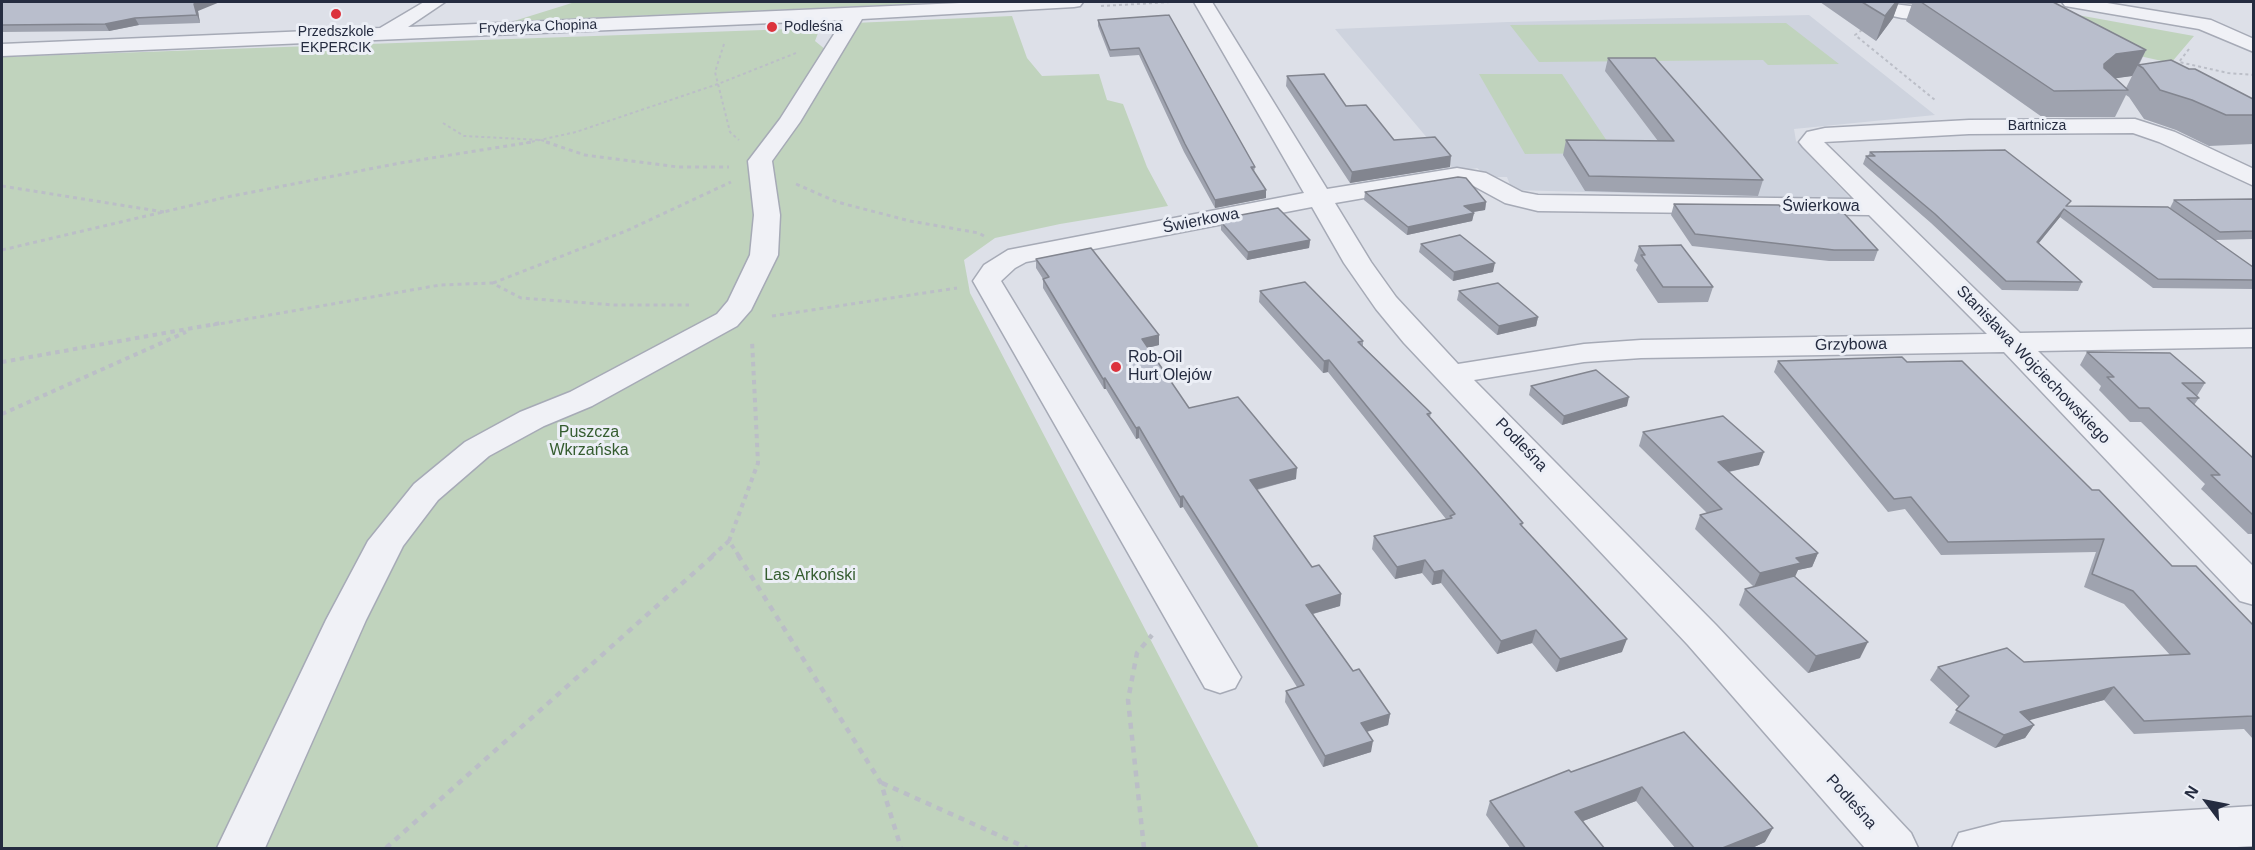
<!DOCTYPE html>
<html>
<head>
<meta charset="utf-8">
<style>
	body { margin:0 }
	#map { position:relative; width:2255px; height:850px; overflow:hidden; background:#dde0e8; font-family:Helvetica,sans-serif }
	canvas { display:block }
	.frame { position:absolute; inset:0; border:3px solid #252c40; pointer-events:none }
	.north { position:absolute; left:2177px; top:772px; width:60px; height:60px; -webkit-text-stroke:4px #eceff6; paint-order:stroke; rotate:302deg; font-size:16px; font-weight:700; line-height:24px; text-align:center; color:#252c40 }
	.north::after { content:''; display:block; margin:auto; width:21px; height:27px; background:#252c40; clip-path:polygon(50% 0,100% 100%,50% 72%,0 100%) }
</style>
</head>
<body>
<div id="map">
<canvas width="2255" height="850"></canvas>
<div class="frame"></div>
<div class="north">N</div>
</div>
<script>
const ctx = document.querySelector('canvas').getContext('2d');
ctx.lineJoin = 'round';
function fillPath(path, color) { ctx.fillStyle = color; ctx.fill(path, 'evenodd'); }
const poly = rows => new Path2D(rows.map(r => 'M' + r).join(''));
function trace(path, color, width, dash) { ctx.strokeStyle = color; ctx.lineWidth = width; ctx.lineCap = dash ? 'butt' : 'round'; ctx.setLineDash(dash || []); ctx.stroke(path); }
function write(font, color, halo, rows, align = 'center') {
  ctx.font = font + ' Helvetica,sans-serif'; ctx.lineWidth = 6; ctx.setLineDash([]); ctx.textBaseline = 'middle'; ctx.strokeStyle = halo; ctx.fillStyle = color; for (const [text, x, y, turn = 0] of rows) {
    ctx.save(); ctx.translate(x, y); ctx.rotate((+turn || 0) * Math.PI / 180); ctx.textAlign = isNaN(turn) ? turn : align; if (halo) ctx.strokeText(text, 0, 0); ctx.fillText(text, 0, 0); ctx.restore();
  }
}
fillPath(poly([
	[1809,15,1935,115,1794,129,1796,141,1851,199,1512,190,1507,177,1489,177,1477,168,1456,172,1335,29,1508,22]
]), '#ced3de');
fillPath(poly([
	[575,2,956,2,514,21],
	[2072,14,2194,36,2171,63,2135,55],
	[1012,16,1027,58,1042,76,1099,74,1107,100,1123,104,1147,167,1168,206,1060,224,995,238,964,260,970,293,1259,848,2,848,2,57,820,28,815,41,826,50,854,23],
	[1786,23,1839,64,1768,65,1763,60,1539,62,1510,25],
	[1479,74,1562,74,1615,153,1525,154]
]), '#c0d3bd');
const minor = poly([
	[424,2,445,2,408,27,983,2,1083,2,1080,6,1074,7,862,19,800,122,772,161,780,215,778,255,751,310,737,326,592,406,544,426,489,456,438,500,403,546,366,620,265,848,217,848,326,620,368,541,414,484,465,442,520,412,570,392,717,314,728,301,750,255,754,215,748,161,780,119,843,20,2,56,2,44,380,28,424,2],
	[1194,2,1212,2,1327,189,1457,168,1486,173,1522,192,1538,195,1854,199,1803,147,1799,142,1807,132,1825,128,1969,120,2135,119,2175,132,2254,169,2254,186,2159,142,2133,133,1969,134,1824,142,2020,333,2254,329,2254,347,2038,351,2254,567,2254,605,2240,601,2004,352,1641,358,1584,362,1474,380,1716,625,1911,833,1918,848,1865,848,1688,645,1404,343,1376,309,1344,263,1312,207,1026,262,1015,268,1001,281,1241,677,1235,688,1220,693,1205,688,973,281,984,265,1008,250,1304,193,1194,2],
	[1457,182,1470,184,1505,203,1538,211,1869,215,1987,334,1641,340,1584,344,1458,364,1396,297,1371,262,1335,203,1457,182],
	[1843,2,1877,2,1951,11,1958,13,1960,17,1958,21,1951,23,1902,18,1846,6,1843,2],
	[2062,2,2101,2,2211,20,2254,39,2254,52,2199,29,2071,7,2065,6,2062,2],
	[2254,806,2254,846,2220,848,1952,848,1959,833,2002,822,2254,806]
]);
trace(minor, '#a6aab6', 3);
trace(poly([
	[1101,6,1172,2],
	[1862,30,1855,35,1935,100],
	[724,44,715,72,730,132,739,140],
	[2189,49,2179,62,2228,73,2254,75],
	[443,123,464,136,541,140,551,143],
	[526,143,576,132,718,84,796,53]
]), '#bbbec7', 2, [3, 3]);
trace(poly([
	[546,142,585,155,678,167,729,167],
	[796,184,837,202,910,221,979,233,987,238],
	[2,186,164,212],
	[2,250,227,197,400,163,532,142],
	[493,283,626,231,731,182],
	[772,316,957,288],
	[213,325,440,285,492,283,521,298,614,305,689,305]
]), '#bbbec7', 3, [4, 4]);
trace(poly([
	[2,362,221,323],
	[2,414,186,332],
	[712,556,729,541],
	[739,556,729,541,758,463,752,340]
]), '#bbbec7', 4, [4.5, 4.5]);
trace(poly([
	[738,555,881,783,901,848],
	[882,783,1027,848],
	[386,848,714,555],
	[1144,848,1128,700,1137,653,1152,635]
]), '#bbbec7', 4.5, [6, 6]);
fillPath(minor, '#f0f1f6');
fillPath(poly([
	[2,2,198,11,200,23,139,25,109,31,2,32],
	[1820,2,2053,2,2146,50,2139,65,2189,69,2253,99,2253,144,2209,146,2176,130,2144,119,2129,97,2126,95,2115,117,2042,117,1906,21,1912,4,1898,3,1893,18,1876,41],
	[2132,76,2126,88,2115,78],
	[1169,15,1255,167,1254,172,1266,198,1215,208,1184,152,1139,55,1110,57,1098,26,1098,20],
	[1608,58,1763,180,1758,196,1585,191,1563,155,1566,140,1658,141,1605,71],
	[1287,76,1346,106,1394,140,1450,167,1350,183,1286,86],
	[1870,152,2068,206,2170,208,2174,200,2253,199,2253,239,2215,240,2253,267,2253,289,2153,288,2060,217,2039,243,2082,282,2078,291,2002,290,1931,223,1863,164,1866,156,1868,156],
	[1365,192,1486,202,1485,210,1472,212,1474,213,1472,221,1407,235,1364,200],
	[1674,204,1782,209,1878,250,1874,261,1829,261,1692,246,1671,215],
	[1225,218,1310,240,1309,248,1247,260,1221,230,1221,222,1225,221],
	[1421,244,1493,272,1453,281,1419,252],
	[1639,246,1713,287,1708,302,1658,303,1636,270,1638,265,1634,261],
	[1036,259,1159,335,1159,345,1148,348,1189,408,1296,479,1257,490,1312,567,1341,594,1340,606,1313,614,1353,671,1390,714,1388,725,1367,732,1371,752,1323,767,1285,702,1286,691,1297,687,1183,507,1180,508,1139,438,1136,439,1106,389,1104,389,1043,288,1043,279,1036,268],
	[1260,291,1363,341,1363,346,1431,413,1430,417,1523,523,1522,526,1622,652,1556,672,1532,643,1497,654,1441,583,1432,585,1422,573,1395,579,1372,549,1374,536,1446,519,1328,372,1323,373,1259,302],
	[1459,291,1538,317,1536,326,1497,335,1457,300],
	[2087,352,2205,383,2197,396,2199,398,2194,405,2253,458,2253,534,2248,534,2201,489,2205,484,2141,422,2130,422,2099,390,2101,386,2080,365],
	[1778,361,1907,362,2092,490,2172,566,2253,625,2253,739,2244,729,2134,734,2104,700,2028,720,2034,725,2025,738,1995,748,1949,723,1959,707,1930,680,1938,667,2170,655,2124,604,2084,587,2096,552,1941,555,1905,509,1888,512,1774,372],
	[1531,386,1627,406,1562,425,1529,395],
	[1643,432,1759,465,1729,472,1818,553,1812,567,1798,570,1794,577,1860,658,1808,673,1739,605,1745,589,1754,587,1695,529,1700,515,1707,513,1639,446],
	[1684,732,1765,842,1750,849,1676,849,1636,801,1583,821,1605,849,1511,849,1486,815,1490,801]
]), '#9fa3af');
fillPath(poly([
	[199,2,220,2,198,11,200,23,197,15,194,4],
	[1896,2,1899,2,1893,18,1876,41,1885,16],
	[135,18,139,25,109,31,105,24],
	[2146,50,2132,76,2104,80,2104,64,2116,54],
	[1451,156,1450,167,1350,183,1352,172],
	[1266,190,1266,198,1215,208,1215,200],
	[1486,202,1485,210,1462,214,1464,206],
	[2064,209,2060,217,2033,250,2037,242],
	[1474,213,1472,221,1407,235,1408,227],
	[1310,240,1309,248,1247,260,1248,252],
	[1495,263,1493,272,1453,281,1454,272],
	[1538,317,1536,326,1497,335,1499,326],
	[1159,335,1159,345,1142,349,1142,339],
	[1329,360,1328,372,1323,373,1324,361],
	[1105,378,1106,389,1104,389,1103,379],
	[1629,397,1627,406,1562,425,1564,416],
	[1139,427,1139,438,1136,439,1136,428],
	[1764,452,1759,465,1713,475,1718,462],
	[1297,468,1296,479,1250,491,1250,480],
	[1183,496,1183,507,1180,508,1180,497],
	[1818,553,1812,567,1798,570,1795,577,1754,587,1760,573,1796,558],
	[1425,560,1422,573,1395,579,1397,567],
	[1443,570,1441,583,1432,585,1434,572],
	[1341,594,1340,606,1305,616,1306,605],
	[1536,630,1532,643,1497,654,1501,641],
	[1627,639,1622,652,1556,672,1560,659],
	[1868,642,1860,658,1808,673,1816,656],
	[2114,687,2104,700,2012,725,2020,712],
	[1390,714,1388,725,1359,734,1361,723],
	[2034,725,2025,738,1995,748,2004,735],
	[1373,741,1371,752,1323,767,1325,756],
	[1642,787,1636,801,1570,826,1575,812],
	[1773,828,1765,842,1750,849,1720,849]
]), '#82858f');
const building = poly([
	[2,2,199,2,194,4,197,15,135,18,105,24,2,25,2,2],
	[1862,2,1896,2,1885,16,1862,2],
	[1921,2,2053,2,2146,50,2116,54,2104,64,2104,68,2128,90,2054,91,1921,2],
	[1169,15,1255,167,1251,167,1266,190,1215,200,1185,144,1139,48,1110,50,1098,20,1169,15],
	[1608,58,1655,58,1763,180,1589,176,1566,140,1674,141,1608,58],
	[2171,60,2189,69,2195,69,2253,99,2253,115,2226,115,2192,100,2160,90,2143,68,2138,65,2171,60],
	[1324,74,1346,106,1366,105,1394,140,1435,137,1451,156,1352,172,1287,76,1324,74],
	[2005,150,2071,201,2066,206,2168,207,2253,267,2253,280,2158,279,2064,209,2037,242,2082,282,2006,281,1935,214,1866,156,1875,156,1870,152,2005,150],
	[1458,177,1466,178,1486,202,1464,206,1474,213,1408,227,1365,192,1458,177],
	[2253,199,2253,231,2220,232,2174,200,2253,199],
	[1674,204,1779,205,1782,209,1840,209,1878,250,1834,250,1695,234,1674,204],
	[1278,208,1310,240,1248,252,1221,222,1227,221,1225,218,1278,208],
	[1460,235,1495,263,1454,272,1421,244,1460,235],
	[1681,245,1713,287,1663,287,1641,255,1645,255,1639,246,1681,245],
	[1091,248,1159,335,1142,339,1189,408,1238,397,1297,468,1250,480,1312,567,1319,565,1341,594,1306,605,1353,671,1359,669,1390,714,1361,723,1373,741,1325,756,1286,691,1304,685,1183,496,1180,497,1139,427,1136,428,1105,378,1103,379,1043,279,1049,277,1036,259,1091,248],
	[1305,282,1363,341,1358,342,1431,413,1427,414,1523,523,1520,524,1627,639,1560,659,1536,630,1501,641,1443,570,1434,572,1425,560,1397,567,1374,536,1452,518,1450,516,1455,514,1329,360,1324,361,1260,291,1305,282],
	[1498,283,1538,317,1499,326,1459,291,1498,283],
	[2087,352,2170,353,2205,383,2182,383,2199,398,2187,398,2253,458,2253,515,2211,475,2220,475,2149,408,2139,408,2107,377,2114,377,2087,352],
	[1902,357,1907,362,1962,361,2092,490,2099,490,2172,566,2196,566,2253,625,2253,716,2144,721,2114,687,2020,712,2034,725,2004,735,1956,710,1969,696,1938,667,2007,648,2024,662,2190,654,2133,591,2092,574,2104,539,1948,542,1911,497,1894,499,1778,361,1902,357],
	[1596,370,1629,397,1564,416,1531,386,1596,370],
	[1723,416,1764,452,1718,462,1818,553,1796,558,1801,563,1760,573,1700,515,1722,509,1643,432,1723,416],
	[1794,576,1868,642,1816,656,1745,589,1794,576],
	[1684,732,1773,828,1720,849,1695,849,1642,787,1575,812,1605,849,1526,849,1490,801,1569,770,1571,772,1684,732]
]);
fillPath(building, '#b9becc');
trace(building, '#82858f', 1.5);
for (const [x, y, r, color] of [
	[336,14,6,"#dc333d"],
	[772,27,6,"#dc333d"],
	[1116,367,6,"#dc333d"]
]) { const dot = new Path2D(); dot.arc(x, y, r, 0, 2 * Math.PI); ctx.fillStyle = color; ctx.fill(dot); trace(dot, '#eceff6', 2); }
write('14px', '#252c40', '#eceff6', [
	["Fryderyka Chopina",538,27,-2],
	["Bartnicza",2037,126]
]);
write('14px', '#252c40', '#eceff6', [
	["Podleśna",784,27],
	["Przedszkole",336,32,"center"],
	["EKPERCIK",336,48,"center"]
], 'left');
write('16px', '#252c40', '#eceff6', [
	["Świerkowa",1821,207],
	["Świerkowa",1201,221,-11],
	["Grzybowa",1851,345,-1],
	["Stanisława Wojciechowskiego",2033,365,46],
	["Podleśna",1521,445,46],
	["Podleśna",1851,802,48]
]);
write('16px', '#252c40', '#eceff6', [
	["Rob-Oil",1128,358],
	["Hurt Olejów",1128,376]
], 'left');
write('16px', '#355d30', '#eceff6', [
	["Puszcza",589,433],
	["Wkrzańska",589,451],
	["Las Arkoński",810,576]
]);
</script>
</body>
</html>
